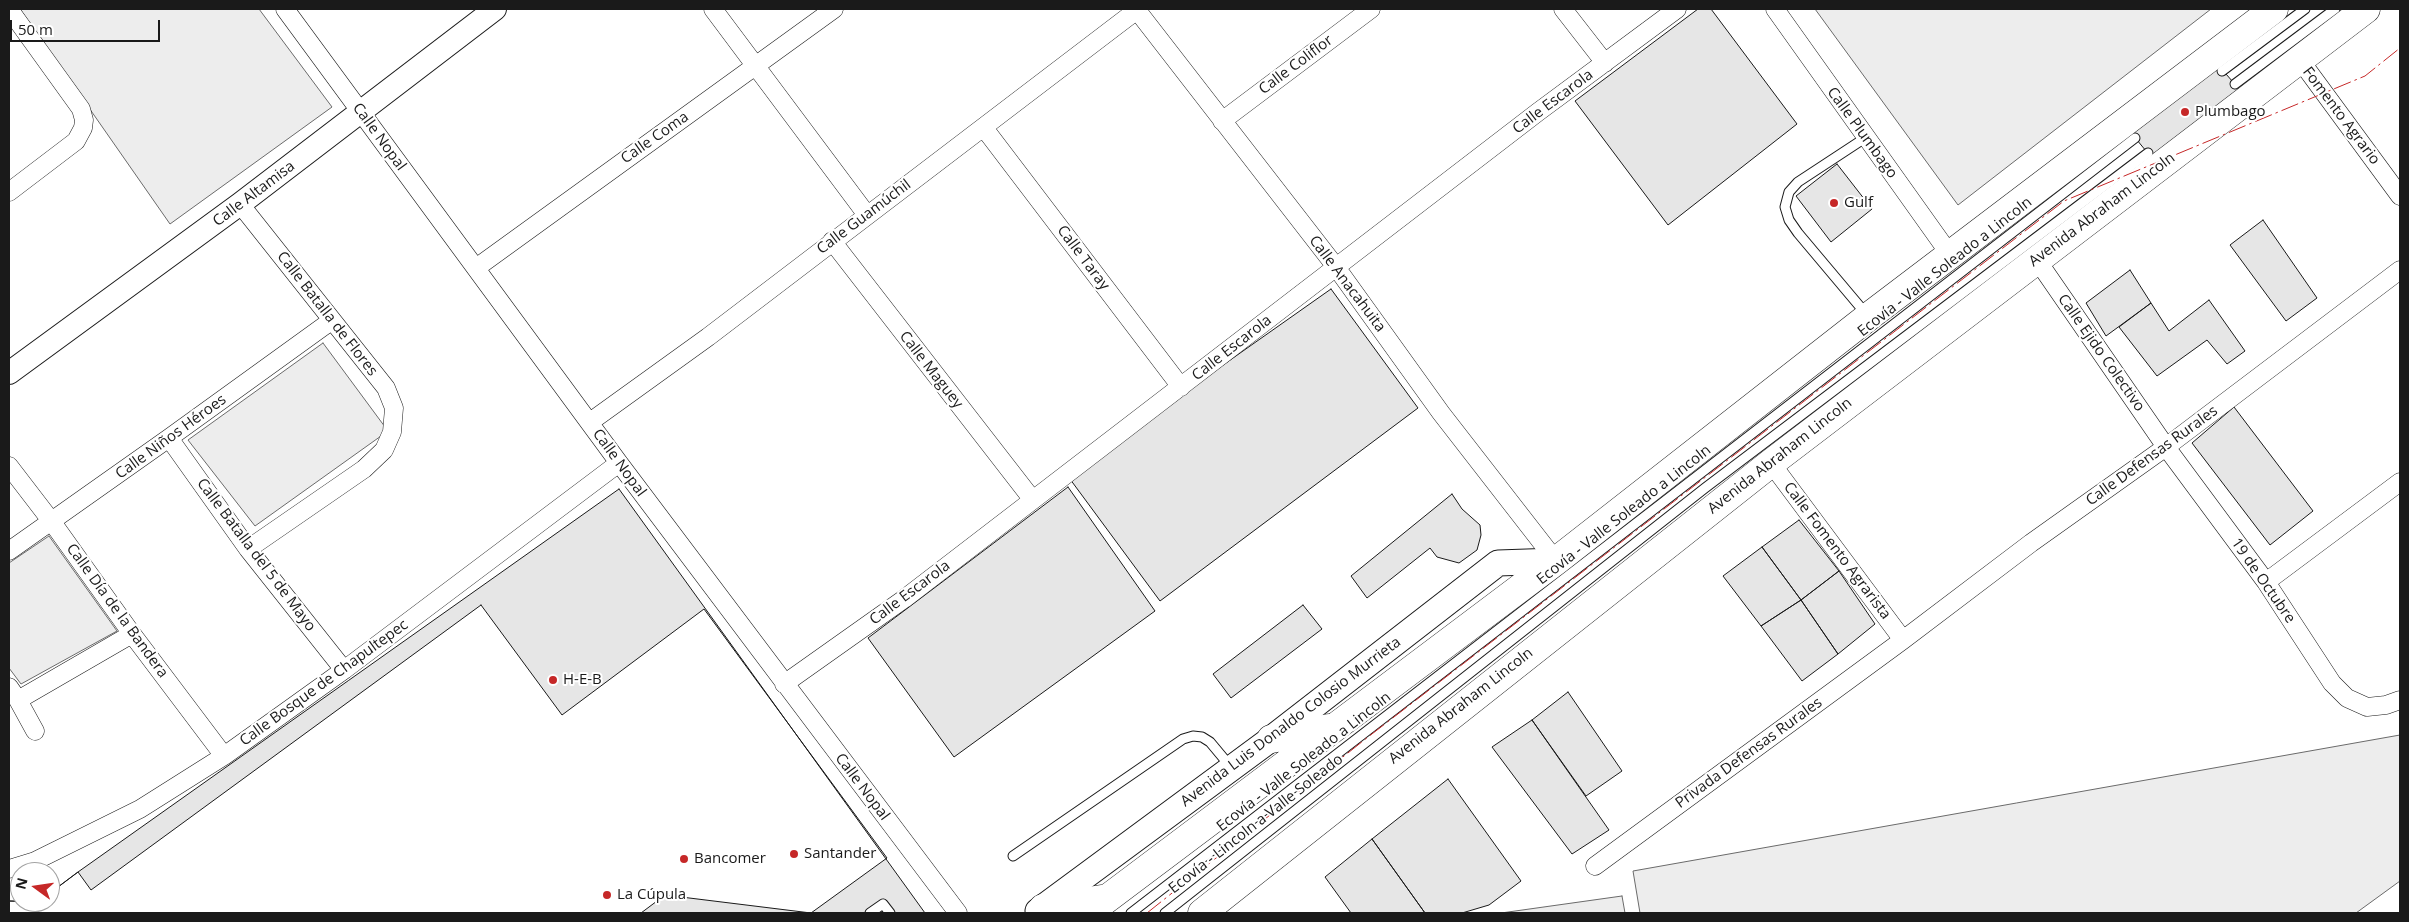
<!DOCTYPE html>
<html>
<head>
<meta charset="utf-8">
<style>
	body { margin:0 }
	#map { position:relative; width:2409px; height:922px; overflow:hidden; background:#fff; font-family:"Open Sans",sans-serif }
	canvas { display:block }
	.frame { position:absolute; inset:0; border:10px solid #1a1a1a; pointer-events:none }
	.north { position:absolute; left:10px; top:862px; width:50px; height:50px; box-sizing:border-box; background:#fff; border:1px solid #a3a3a3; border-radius:50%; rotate:284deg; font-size:14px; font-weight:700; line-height:20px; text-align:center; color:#1a1a1a }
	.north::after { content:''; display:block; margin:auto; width:18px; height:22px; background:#c62828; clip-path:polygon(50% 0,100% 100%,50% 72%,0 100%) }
	.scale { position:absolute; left:10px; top:20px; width:150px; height:22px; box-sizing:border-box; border:2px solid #1a1a1a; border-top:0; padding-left:6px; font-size:15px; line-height:18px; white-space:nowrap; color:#1a1a1a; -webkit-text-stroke:4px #fff; paint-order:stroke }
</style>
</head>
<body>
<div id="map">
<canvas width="2409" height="922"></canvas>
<div class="frame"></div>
<div class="north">N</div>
<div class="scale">50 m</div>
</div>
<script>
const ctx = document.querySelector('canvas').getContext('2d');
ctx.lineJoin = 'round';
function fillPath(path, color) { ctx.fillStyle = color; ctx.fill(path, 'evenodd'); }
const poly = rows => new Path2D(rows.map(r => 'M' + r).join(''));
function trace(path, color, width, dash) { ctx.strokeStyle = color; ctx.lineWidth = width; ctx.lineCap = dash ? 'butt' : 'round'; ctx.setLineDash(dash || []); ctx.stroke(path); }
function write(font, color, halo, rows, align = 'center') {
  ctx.font = font + ' "Open Sans",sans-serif'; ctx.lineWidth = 4; ctx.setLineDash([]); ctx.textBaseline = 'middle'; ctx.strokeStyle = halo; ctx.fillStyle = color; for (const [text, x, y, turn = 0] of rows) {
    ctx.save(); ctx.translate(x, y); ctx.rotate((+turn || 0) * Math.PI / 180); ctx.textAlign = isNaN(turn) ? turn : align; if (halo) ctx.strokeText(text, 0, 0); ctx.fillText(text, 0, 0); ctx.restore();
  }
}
const built = poly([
	[20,9,259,9,332,107,170,224,20,9],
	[1815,9,2211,9,1958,205,1815,9],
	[323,343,388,431,255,526,188,440,323,343],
	[49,536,117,631,21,684,9,668,9,563,49,536],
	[2400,735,2400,881,2356,913,1640,913,1633,871,2400,735],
	[1622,896,1625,913,1501,913,1622,896]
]);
fillPath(built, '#ededed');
trace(built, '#6a6a6a', 1);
const building = poly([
	[1698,9,1711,9,1797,124,1668,225,1575,101,1698,9],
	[2219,66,2240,90,2151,157,2132,134,2219,66],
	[1837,164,1872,209,1831,242,1796,196,1837,164],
	[2263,220,2317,298,2286,321,2230,245,2263,220],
	[2130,270,2151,303,2106,336,2086,303,2130,270],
	[1331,289,1418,408,1160,601,1067,475,1331,289],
	[2209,300,2245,351,2227,364,2207,340,2157,376,2119,327,2151,303,2169,331,2209,300],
	[2234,407,2313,511,2270,545,2192,443,2234,407],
	[1068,487,1155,611,954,757,868,638,1068,487],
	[619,489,925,913,9,913,9,901,50,902,50,893,78,872,619,489],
	[1452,494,1462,509,1480,525,1481,535,1477,550,1459,563,1437,557,1430,548,1367,598,1351,576,1452,494],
	[1799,520,1839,571,1801,600,1762,547,1799,520],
	[1762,547,1801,600,1761,626,1723,576,1762,547],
	[1839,571,1875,624,1838,654,1801,600,1839,571],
	[1801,600,1838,654,1802,681,1761,626,1801,600],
	[481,605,562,715,704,609,887,858,811,913,665,895,641,913,9,913,9,901,50,902,50,893,78,872,91,890,481,605],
	[1303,605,1322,629,1231,698,1213,674,1303,605],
	[1568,692,1622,771,1586,796,1532,720,1568,692],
	[1532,720,1609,830,1572,854,1492,747,1532,720],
	[1448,779,1521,881,1489,905,1462,913,1425,913,1372,839,1448,779],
	[1372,839,1425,913,1351,913,1325,877,1372,839]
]);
fillPath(building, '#e6e6e6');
trace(building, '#1a1a1a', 1);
const service = poly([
	[2222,71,2305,9],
	[2235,84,2335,9],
	[1865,138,1798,182,1789,192,1785,207,1789,220,1798,233,1867,315],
	[1013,856,1183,739,1193,736,1202,737,1210,742,1230,766],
	[870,913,883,904,890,913],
	[1131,913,2135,138],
	[1165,913,1705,488,2148,153]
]);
const minor = poly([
	[9,9,81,109,84,120,83,128,76,141,9,192],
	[285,9,619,463,958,913],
	[713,9,867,215],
	[1136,9,1336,267,1441,413,1556,561],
	[1563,9,1605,63],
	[1775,9,1951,256],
	[2300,60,2400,196],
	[1222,121,1371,9],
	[984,128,1181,387],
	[240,204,386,388,394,408,392,432,384,450,364,469,248,549],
	[832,241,1032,499],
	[2037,260,2166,447,2266,582,2332,683,2347,698,2367,707,2386,705,2400,700],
	[476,268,834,9],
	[590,422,708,337,1137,10],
	[169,438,248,549,344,670],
	[1771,463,1903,640],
	[9,466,52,522,132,634,224,756],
	[9,551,169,438,331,321],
	[2266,582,2400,482],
	[784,684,904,599,1538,112,1677,9],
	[9,687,18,700,35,731],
	[18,700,132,634],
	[1595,866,1903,640,2031,543,2166,447,2400,270],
	[9,869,35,861,140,809,224,756,344,670,619,463]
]);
const tertiary = poly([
	[9,373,240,204,495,9]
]);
const secondary = poly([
	[1038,911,1271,739,1498,563,1556,561]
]);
const primary = poly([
	[1271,739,1329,728],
	[1043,908,1108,898],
	[1088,913,1556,561,1868,317,2274,9],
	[1202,913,1771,463,2366,9]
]);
trace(service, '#1a1a1a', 11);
trace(minor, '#1a1a1a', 19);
trace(tertiary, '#1a1a1a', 24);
trace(secondary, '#1a1a1a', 27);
trace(primary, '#1a1a1a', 29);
trace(service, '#fff', 9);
trace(minor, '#fff', 18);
trace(tertiary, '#fff', 22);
trace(secondary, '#fff', 25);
trace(primary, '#fff', 28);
trace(poly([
	[1147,913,1368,737,2064,201,2365,76,2400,48]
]), '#c62828', 1, [18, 4, 2.5, 4]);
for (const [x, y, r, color] of [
	[2185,112,5,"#c62828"],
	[1834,203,5,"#c62828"],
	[553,680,5,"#c62828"],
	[794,854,5,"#c62828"],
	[684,859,5,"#c62828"],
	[607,895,5,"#c62828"]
]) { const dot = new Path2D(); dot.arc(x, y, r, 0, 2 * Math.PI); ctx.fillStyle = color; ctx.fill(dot); trace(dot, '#fff', 2); }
write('15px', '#1a1a1a', '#fff', [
	["Calle Coliflor",1296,65,-37],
	["Calle Escarola",1553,102,-37],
	["Fomento Agrario",2341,116,53],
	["Calle Plumbago",1862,133,54],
	["Calle Nopal",379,137,54],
	["Calle Coma",655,138,-35],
	["Calle Altamisa",254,194,-37],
	["Avenida Abraham Lincoln",2102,210,-37],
	["Calle Guamúchil",864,217,-37],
	["Calle Taray",1083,258,53],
	["Ecovía - Valle Soleado a Lincoln",1945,267,-38],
	["Calle Anacahuita",1347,284,53],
	["Calle Batalla de Flores",327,314,52],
	["Calle Escarola",1232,348,-38],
	["Calle Ejido Colectivo",2101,353,55],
	["Calle Maguey",931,370,52],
	["Calle Niños Héroes",171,437,-36],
	["Avenida Abraham Lincoln",1780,456,-38],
	["Calle Defensas Rurales",2152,456,-36],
	["Calle Nopal",619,463,54],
	["Ecovía - Valle Soleado a Lincoln",1624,515,-38],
	["Calle Fomento Agrarista",1837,551,53],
	["Calle Batalla del 5 de Mayo",256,555,53],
	["19 de Octubre",2263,581,55],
	["Calle Escarola",910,593,-37],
	["Calle Día de la Bandera",117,611,54],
	["Calle Bosque de Chapultepec",324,683,-36],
	["Avenida Abraham Lincoln",1461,706,-38],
	["Avenida Luis Donaldo Colosio Murrieta",1291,722,-37],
	["Privada Defensas Rurales",1749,753,-36],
	["Ecovía - Valle Soleado a Lincoln",1304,762,-38],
	["Calle Nopal",862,787,53],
	["Ecovía - Lincoln a Valle Soleado",1256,824,-38]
]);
write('15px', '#1a1a1a', '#fff', [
	["Plumbago",2195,112],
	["Gulf",1844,203],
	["H-E-B",563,680],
	["Santander",804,854],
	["Bancomer",694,859],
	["La Cúpula",617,895]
], 'left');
</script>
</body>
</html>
